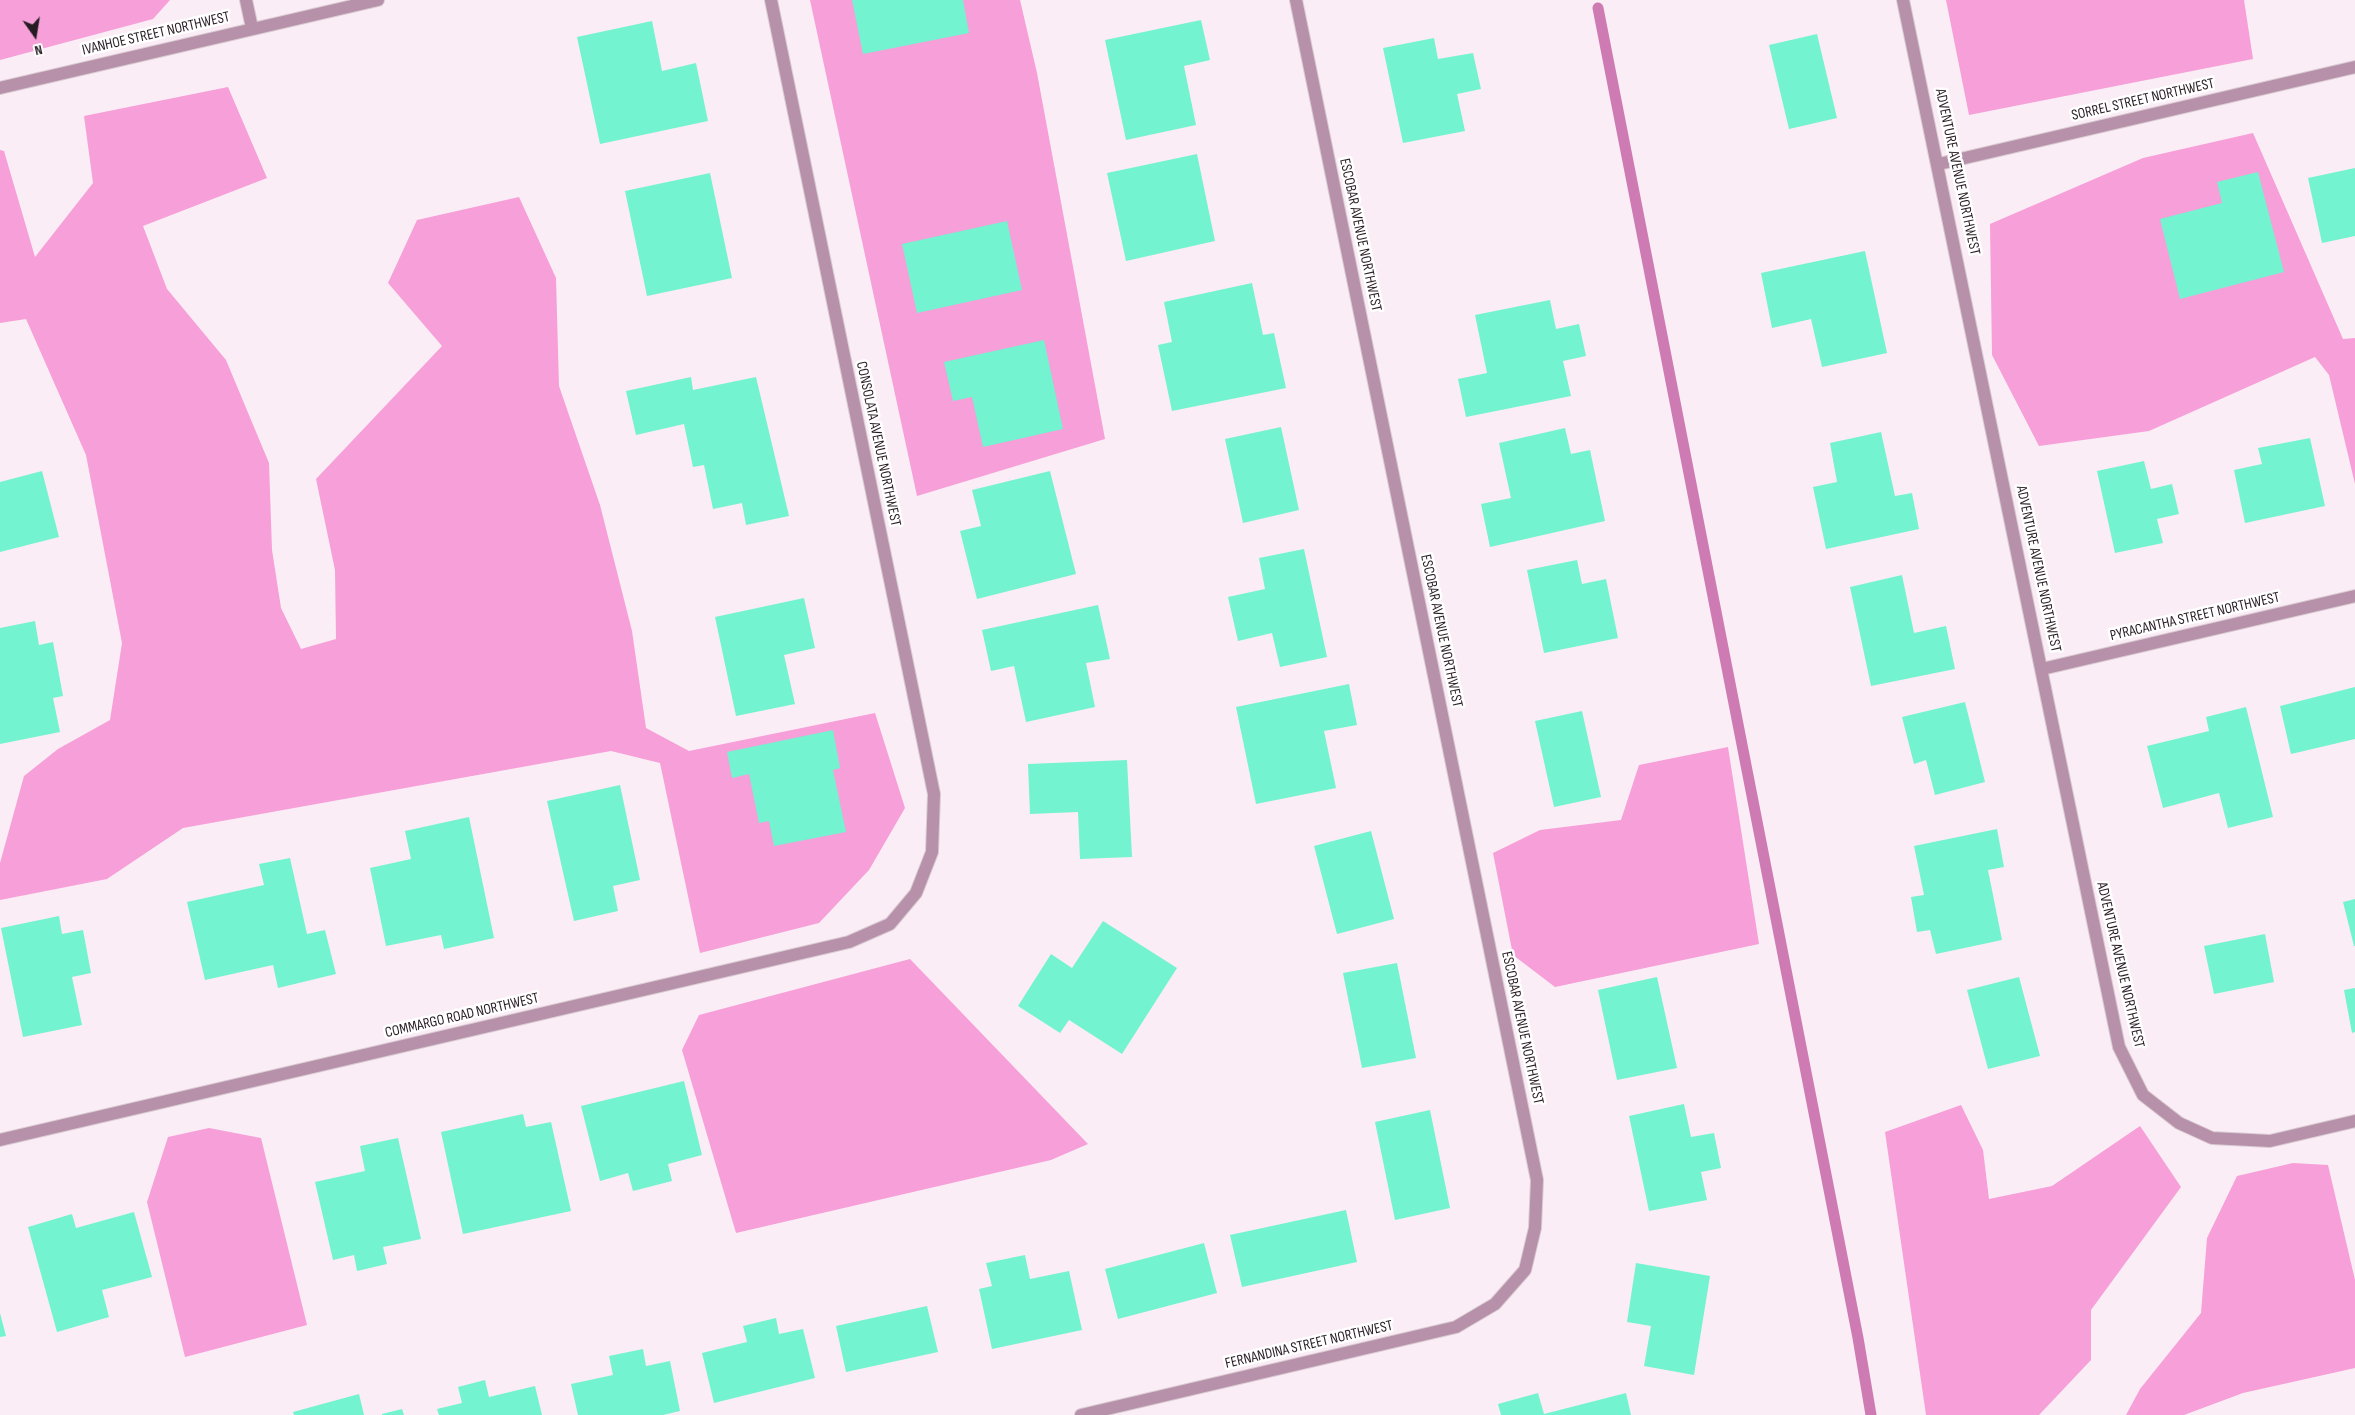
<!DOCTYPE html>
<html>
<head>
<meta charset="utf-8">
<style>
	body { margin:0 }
	#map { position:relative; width:2355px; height:1415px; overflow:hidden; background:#fbedf5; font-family:"Sofia Sans Condensed",sans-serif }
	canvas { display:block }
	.north { position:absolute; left:10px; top:10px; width:50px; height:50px; -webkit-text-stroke:4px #fff; paint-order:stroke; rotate:167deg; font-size:14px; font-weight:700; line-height:20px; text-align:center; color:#271b22 }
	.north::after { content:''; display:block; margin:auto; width:18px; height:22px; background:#271b22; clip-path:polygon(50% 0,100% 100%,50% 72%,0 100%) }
</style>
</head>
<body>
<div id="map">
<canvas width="2355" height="1415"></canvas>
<div class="north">N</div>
</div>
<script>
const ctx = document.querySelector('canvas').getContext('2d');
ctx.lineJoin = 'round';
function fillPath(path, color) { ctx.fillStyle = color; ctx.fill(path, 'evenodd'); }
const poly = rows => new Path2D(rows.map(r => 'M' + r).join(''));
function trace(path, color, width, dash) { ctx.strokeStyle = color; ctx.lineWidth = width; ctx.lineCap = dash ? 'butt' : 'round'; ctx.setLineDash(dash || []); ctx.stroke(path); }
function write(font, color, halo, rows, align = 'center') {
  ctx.font = font + ' "Sofia Sans Condensed",sans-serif'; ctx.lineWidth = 5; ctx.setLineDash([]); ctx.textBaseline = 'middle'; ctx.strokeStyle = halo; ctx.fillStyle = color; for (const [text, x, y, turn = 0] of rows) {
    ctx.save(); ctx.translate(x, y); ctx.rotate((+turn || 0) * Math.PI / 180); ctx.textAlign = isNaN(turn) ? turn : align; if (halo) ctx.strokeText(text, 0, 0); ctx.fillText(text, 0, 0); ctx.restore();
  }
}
fillPath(poly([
	[0,0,170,0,153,19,0,60],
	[810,0,1020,0,1037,73,1105,439,917,496],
	[1946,0,2244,0,2253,59,1969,115],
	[228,87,267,178,143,226,167,289,226,360,269,463,272,550,281,608,301,649,336,639,335,570,316,479,442,346,388,283,417,220,519,197,556,278,559,386,600,505,632,631,646,728,689,751,875,713,905,808,869,870,819,923,700,953,660,763,611,751,183,828,107,879,0,900,0,863,24,776,58,749,110,720,122,643,86,455,26,319,0,323,0,150,4,151,35,257,93,183,84,116],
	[2253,133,2343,339,2355,338,2355,484,2329,375,2315,357,2149,431,2039,446,1992,355,1990,224,2143,158],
	[1728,747,1759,944,1555,987,1513,955,1493,853,1540,830,1621,820,1639,765],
	[910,959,1088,1144,1051,1160,736,1233,682,1050,699,1015],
	[1961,1105,1983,1150,1989,1199,2052,1186,2140,1126,2181,1187,2091,1310,2091,1360,2039,1415,1926,1415,1885,1132],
	[209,1128,261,1138,307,1325,185,1357,147,1202,168,1137],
	[2293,1163,2328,1165,2355,1280,2355,1368,2243,1393,2184,1415,2126,1415,2140,1389,2201,1313,2207,1238,2237,1176]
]), '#f69fd8');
trace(poly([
	[1598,8,1858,1338,1871,1415]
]), '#cf7bb3', 11);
fillPath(poly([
	[852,0,963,0,969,33,863,54],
	[1201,20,1210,60,1184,66,1196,125,1126,140,1105,40],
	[652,21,662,71,696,63,708,121,600,144,577,37],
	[1817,34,1837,118,1789,129,1769,45],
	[1434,38,1438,59,1473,53,1481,89,1457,94,1465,131,1403,143,1383,48],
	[1197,154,1215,241,1126,261,1107,173],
	[2355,168,2355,236,2322,243,2308,178],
	[2258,172,2284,272,2180,299,2160,219,2222,203,2217,182],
	[710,173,732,278,647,296,625,191],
	[1007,221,1022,290,917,313,902,244],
	[1865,251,1887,353,1822,367,1811,319,1772,328,1761,273],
	[1252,283,1263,335,1274,333,1286,388,1172,411,1158,345,1172,342,1164,302],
	[1550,300,1556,329,1579,324,1586,356,1563,361,1571,396,1466,417,1458,379,1487,373,1475,315],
	[1044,340,1063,429,983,447,972,397,953,401,944,362],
	[691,377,693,390,756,377,789,516,746,525,742,503,713,509,704,465,693,467,684,424,636,435,626,391],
	[1281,427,1299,510,1243,523,1225,439],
	[1565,428,1571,454,1590,450,1605,521,1490,547,1481,504,1511,498,1499,443],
	[1881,432,1895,496,1912,493,1919,529,1826,549,1813,487,1837,482,1830,443],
	[2310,438,2325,506,2245,523,2234,470,2262,464,2258,448],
	[2144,461,2151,489,2172,484,2179,514,2157,519,2163,543,2115,553,2097,471],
	[42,471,59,537,0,552,0,482],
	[1050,471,1076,574,977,599,960,531,981,526,972,490],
	[1304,549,1327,657,1280,667,1272,633,1238,641,1228,597,1265,589,1259,558],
	[1577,560,1582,584,1606,579,1618,638,1544,653,1527,570],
	[1902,575,1914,633,1946,626,1955,669,1871,686,1850,587],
	[804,598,815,648,784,655,795,704,736,716,715,617],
	[1098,605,1110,659,1086,663,1095,707,1026,722,1014,666,991,671,982,630],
	[35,621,39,645,53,642,63,696,53,698,60,732,0,744,0,628],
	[1349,684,1357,725,1324,731,1336,788,1256,804,1236,707],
	[2355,687,2355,739,2291,754,2280,706],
	[1965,702,1985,782,1935,795,1926,760,1914,764,1902,717],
	[2246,707,2273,817,2228,828,2219,793,2163,808,2147,746,2209,731,2206,717],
	[1582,711,1601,797,1554,807,1535,721],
	[833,730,840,768,833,770,846,832,774,846,769,821,759,823,749,774,732,778,727,752],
	[1127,760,1132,857,1080,859,1078,812,1030,814,1028,764],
	[620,785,640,880,613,886,618,911,574,921,547,801],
	[469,817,494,938,444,949,441,935,386,946,370,868,411,859,405,831],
	[1997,829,2004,867,1988,870,2002,940,1936,954,1930,930,1917,932,1911,897,1924,895,1914,846],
	[1371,831,1394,919,1337,934,1314,846],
	[290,858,307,934,325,930,336,974,278,988,273,965,205,980,187,902,264,885,259,864],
	[2355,899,2355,946,2354,946,2343,902],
	[59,916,62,934,83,930,91,973,72,977,82,1025,23,1037,1,928],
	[1103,921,1177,968,1122,1054,1069,1020,1060,1033,1018,1006,1051,954,1072,968],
	[2265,934,2274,982,2214,994,2204,946],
	[1397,963,1416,1058,1362,1068,1343,973],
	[1657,977,1677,1068,1617,1080,1598,990],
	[2019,977,2040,1056,1988,1069,1967,990],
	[2355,988,2355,1032,2352,1033,2344,990],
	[684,1081,702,1155,668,1164,672,1181,633,1191,628,1173,600,1181,581,1106],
	[1684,1104,1691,1137,1714,1133,1721,1168,1701,1172,1707,1200,1649,1211,1629,1116],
	[1430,1110,1450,1208,1395,1220,1375,1122],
	[523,1114,526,1127,551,1122,571,1211,463,1234,441,1132],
	[398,1138,421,1239,383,1247,387,1264,357,1271,354,1255,333,1260,315,1182,365,1171,360,1146],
	[1346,1210,1357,1262,1242,1287,1230,1235],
	[134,1212,152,1277,102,1290,109,1317,57,1332,28,1227,72,1214,76,1228],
	[1204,1243,1217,1293,1118,1319,1105,1269],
	[1025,1255,1030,1279,1069,1271,1082,1330,992,1349,979,1289,992,1286,986,1263],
	[1636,1263,1710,1276,1694,1375,1644,1366,1651,1326,1627,1322],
	[927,1306,938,1352,846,1372,836,1326],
	[0,1313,6,1336,0,1337],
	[776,1318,779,1334,803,1329,815,1378,714,1403,702,1353,747,1342,743,1326],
	[643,1349,646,1366,670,1361,680,1411,663,1415,578,1415,571,1384,613,1375,609,1356],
	[485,1380,489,1397,535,1386,542,1415,439,1415,437,1409,462,1403,458,1387],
	[1538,1393,1544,1414,1626,1393,1631,1415,1501,1415,1498,1404],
	[359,1394,364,1415,294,1415,293,1412],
	[402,1409,404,1415,382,1415,382,1414]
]), '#73f3d0');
const street = poly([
	[246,0,252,28],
	[1903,0,2119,1047,2143,1095,2179,1123,2212,1138,2270,1141,2355,1121],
	[0,88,378,0],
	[1939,164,2355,67],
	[2042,669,2355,596],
	[0,1140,849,942,890,924,916,893,932,852,934,794,771,0],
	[1081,1415,1456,1327,1495,1304,1525,1270,1535,1228,1537,1180,1296,0]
]);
trace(street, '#d9cbd3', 14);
trace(street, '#b791a9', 12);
write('15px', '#271b22', '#fff', [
	["IVANHOE STREET NORTHWEST",156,34,-13],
	["SORREL STREET NORTHWEST",2143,100,-13],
	["ADVENTURE AVENUE NORTHWEST",1957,172,78],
	["ESCOBAR AVENUE NORTHWEST",1360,235,78],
	["CONSOLATA AVENUE NORTHWEST",878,444,78],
	["ADVENTURE AVENUE NORTHWEST",2038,569,78],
	["PYRACANTHA STREET NORTHWEST",2195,617,-13],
	["ESCOBAR AVENUE NORTHWEST",1441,631,78],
	["ADVENTURE AVENUE NORTHWEST",2120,965,77],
	["COMMARGO ROAD NORTHWEST",462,1016,-13],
	["ESCOBAR AVENUE NORTHWEST",1522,1028,78],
	["FERNANDINA STREET NORTHWEST",1309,1345,-13]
]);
</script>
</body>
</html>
